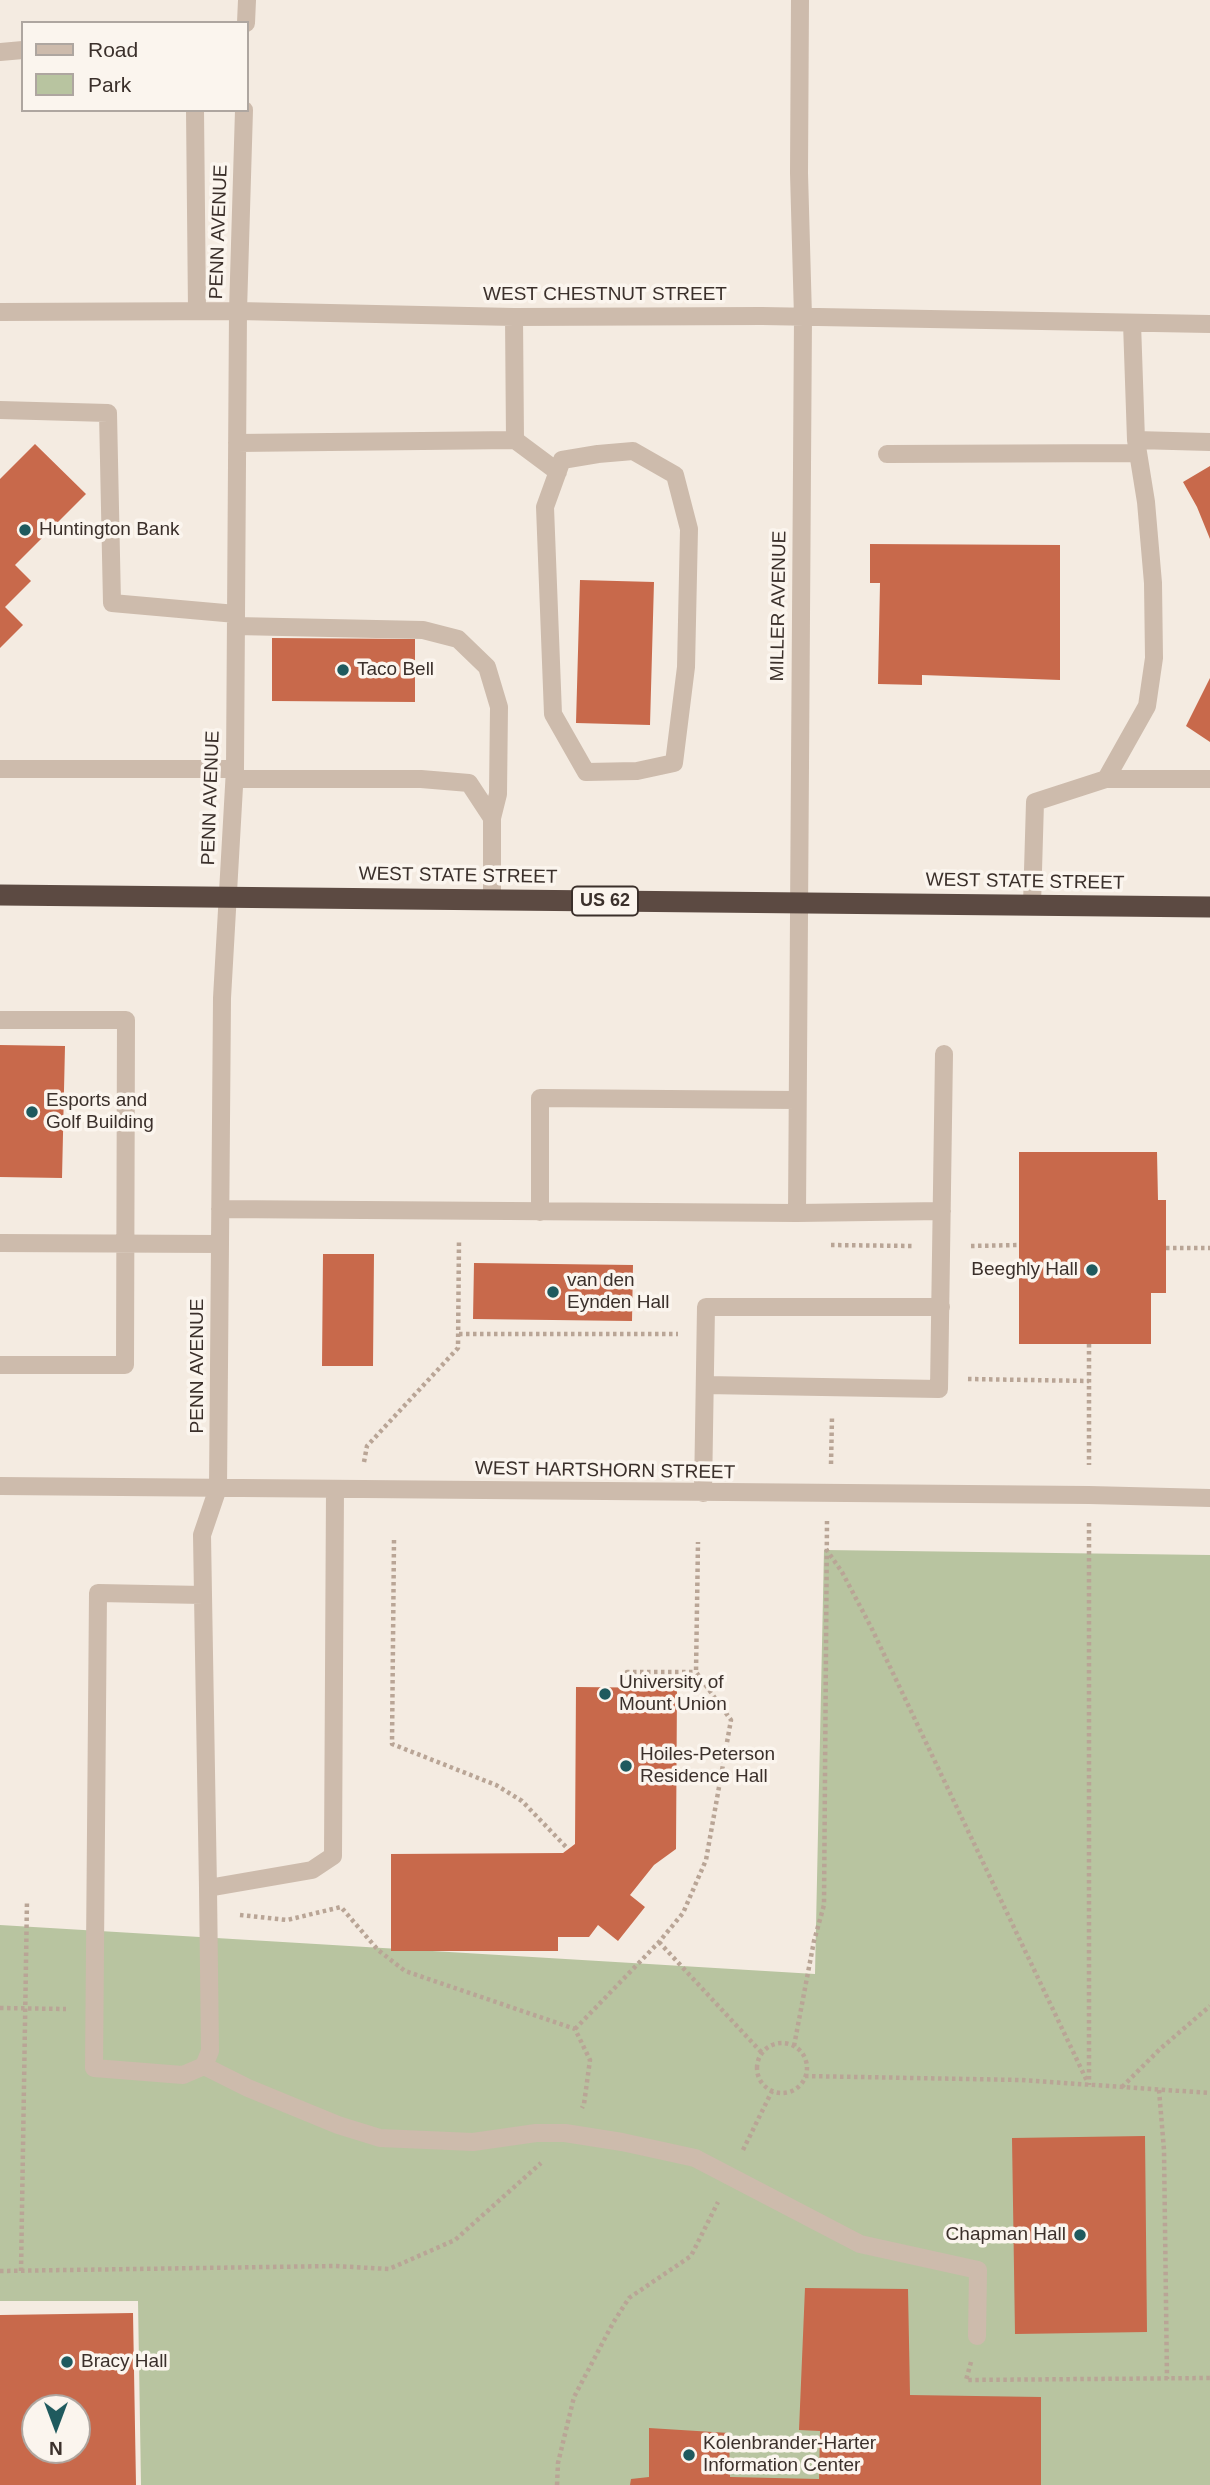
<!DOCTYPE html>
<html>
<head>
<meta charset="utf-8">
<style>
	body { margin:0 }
	#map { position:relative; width:1210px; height:2485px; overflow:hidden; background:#f4ebe1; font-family:Helvetica,sans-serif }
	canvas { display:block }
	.legend { position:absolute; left:21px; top:21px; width:228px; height:91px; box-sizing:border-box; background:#fbf5ee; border:2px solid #aea6a0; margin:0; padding:9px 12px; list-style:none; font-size:21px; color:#3b302b }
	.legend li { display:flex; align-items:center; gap:14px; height:35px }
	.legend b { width:35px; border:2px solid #aea6a0 }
	.north { position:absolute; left:21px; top:2394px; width:70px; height:70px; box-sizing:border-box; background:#fbf5ee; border:2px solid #aea6a0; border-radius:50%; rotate:180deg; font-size:19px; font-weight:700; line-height:28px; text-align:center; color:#3b302b }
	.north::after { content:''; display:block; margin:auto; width:24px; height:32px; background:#1f5a5e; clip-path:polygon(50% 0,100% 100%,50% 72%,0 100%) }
</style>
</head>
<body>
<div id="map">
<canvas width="1210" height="2485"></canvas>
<ul class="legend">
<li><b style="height:9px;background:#cdbbac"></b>Road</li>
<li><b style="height:19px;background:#b8c4a0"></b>Park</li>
</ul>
<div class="north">N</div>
</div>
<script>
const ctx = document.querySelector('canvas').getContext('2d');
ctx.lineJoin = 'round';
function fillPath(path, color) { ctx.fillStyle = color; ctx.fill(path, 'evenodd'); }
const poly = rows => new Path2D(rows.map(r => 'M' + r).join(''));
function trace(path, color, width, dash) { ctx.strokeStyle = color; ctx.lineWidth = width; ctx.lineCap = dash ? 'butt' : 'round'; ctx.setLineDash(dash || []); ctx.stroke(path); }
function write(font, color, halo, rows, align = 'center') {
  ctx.font = font + ' Helvetica,sans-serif'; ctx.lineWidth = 7; ctx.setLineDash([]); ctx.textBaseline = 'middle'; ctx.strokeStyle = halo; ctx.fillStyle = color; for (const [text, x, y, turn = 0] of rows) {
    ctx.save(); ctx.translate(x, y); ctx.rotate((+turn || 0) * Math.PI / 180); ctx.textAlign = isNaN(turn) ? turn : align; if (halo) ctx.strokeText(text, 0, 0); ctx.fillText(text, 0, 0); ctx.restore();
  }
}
fillPath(poly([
	[824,1550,1210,1555,1210,2485,141,2485,138,2301,0,2301,0,1925,815,1974]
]), '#b8c4a0');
fillPath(poly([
	[35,444,86,494,15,565,31,581,5,607,23,625,0,648,0,479],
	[1210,466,1210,539,1197,507,1183,482],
	[870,544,1060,545,1060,680,922,675,922,685,878,684,880,583,870,583],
	[580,580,654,582,650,725,576,723],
	[272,638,415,639,415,702,272,701],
	[1210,678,1210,742,1186,726],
	[0,1045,65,1046,62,1178,0,1177],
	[1019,1152,1157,1152,1158,1200,1166,1200,1166,1293,1151,1293,1151,1344,1019,1344],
	[323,1254,374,1254,373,1366,322,1366],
	[474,1263,633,1265,632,1321,473,1319],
	[576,1687,677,1688,676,1849,654,1865,630,1895,645,1907,618,1941,598,1925,589,1937,558,1937,558,1951,391,1951,391,1854,563,1853,575,1844],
	[1145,2136,1147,2332,1015,2334,1012,2138],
	[805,2288,908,2289,910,2395,1041,2397,1041,2485,630,2485,631,2479,649,2477,649,2428,729,2433,730,2477,819,2479,820,2431,799,2430],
	[133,2313,136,2485,0,2485,0,2315],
	[35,2408,77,2408,77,2450,35,2450]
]), '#c8694b');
trace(poly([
	[831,1245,913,1246],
	[971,1246,1019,1245],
	[1166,1248,1210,1248],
	[459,1334,678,1334],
	[1089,1344,1089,1465],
	[968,1379,1089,1381],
	[364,1462,367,1446,458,1348,459,1240],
	[831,1464,832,1417],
	[1089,1523,1089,2085],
	[394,1540,392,1744,496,1785,522,1801,568,1849],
	[826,1549,842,1572,871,1627,1087,2081],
	[627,1687,627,1672,696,1672],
	[240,1915,287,1920,341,1907,378,1950,405,1971,575,2029,590,2060,584,2104,582,2108],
	[659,1942,762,2053],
	[0,2008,66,2009],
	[575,2029,659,1942,683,1913,706,1860,731,1720,696,1672,698,1542],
	'757 2068a25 25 0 1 1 50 0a25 25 0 1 1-50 0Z',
	[794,2046,814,1941,824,1905,827,1521],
	[805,2076,1021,2080,1210,2093],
	[1122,2087,1160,2049,1210,2006],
	[1159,2090,1164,2150,1167,2379],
	[743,2150,772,2091],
	[0,2271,334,2266,389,2269,455,2240,541,2163],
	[21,2271,27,1900],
	[971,2362,966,2380,1210,2378],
	[557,2485,558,2463,574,2397,613,2323,629,2298,691,2256,718,2202]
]), '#b9a596', 4.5, [3.5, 3.5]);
trace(poly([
	[246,23,247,0],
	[0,52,23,50],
	[195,110,197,311],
	[0,312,238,311,514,317,762,316,1210,324],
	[514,317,515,440,558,472],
	[0,410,108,413,112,603,236,614],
	[1136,440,1210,442],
	[237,443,515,440],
	[633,451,675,475,689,529,686,667,674,763,637,771,586,772,553,714,545,507,562,460,598,454,633,451],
	[887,454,1138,453],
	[236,626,423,630,458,639,487,667,499,707,498,794,492,818],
	[0,769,235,769],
	[235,779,421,779,469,783,492,818,492,900],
	[1106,779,1210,779],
	[1032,905,1035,802,1106,779,1147,706,1154,658,1153,583,1146,502,1136,440,1132,323],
	[0,1020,126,1020,125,1365,0,1365],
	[220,1209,797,1213,942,1211],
	[540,1212,540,1098,797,1100],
	[797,1213,803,317,799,173,800,0],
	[0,1243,220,1244],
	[705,1385,939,1389,944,1054],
	[0,1486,1089,1495,1210,1498],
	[703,1493,706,1307,941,1307],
	[203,1595,98,1593,94,2068,183,2075,204,2066,210,2051,208,1888,203,1595,202,1535,218,1488,222,998,235,769,238,311,244,110],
	[208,1888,312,1870,333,1856,335,1489],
	[204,2066,248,2088,338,2125,380,2138,473,2142,536,2133,565,2133,622,2142,695,2158,860,2244,978,2270,977,2336]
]), '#cdbbac', 18);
trace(poly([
	[0,895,1210,907]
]), '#5c4a42', 21);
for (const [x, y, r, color] of [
	[25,530,7,"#1f5a5e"],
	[343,670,7,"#1f5a5e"],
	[32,1112,7,"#1f5a5e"],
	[1092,1270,7,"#1f5a5e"],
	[553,1292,7,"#1f5a5e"],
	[605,1694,7,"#1f5a5e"],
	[626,1766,7,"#1f5a5e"],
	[1080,2235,7,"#1f5a5e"],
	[67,2362,7,"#1f5a5e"],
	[689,2455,7,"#1f5a5e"]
]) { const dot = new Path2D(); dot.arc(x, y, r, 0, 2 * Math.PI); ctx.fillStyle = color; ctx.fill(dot); trace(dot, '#fbf5ee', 2.5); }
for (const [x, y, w] of [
	[605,901,66]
]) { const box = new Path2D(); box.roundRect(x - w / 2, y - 14.5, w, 29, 5); ctx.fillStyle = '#fbf5ee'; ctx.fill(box); trace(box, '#3b302b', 2); }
write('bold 18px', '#3b302b', null, [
	["US 62",605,901]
]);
write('19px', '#3b302b', '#fbf5ee', [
	["PENN AVENUE",219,232,-88],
	["WEST CHESTNUT STREET",605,295],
	["MILLER AVENUE",779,606,-89],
	["PENN AVENUE",211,798,-88],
	["WEST STATE STREET",458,876,1],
	["WEST STATE STREET",1025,882,1],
	["PENN AVENUE",198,1366,-90],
	["WEST HARTSHORN STREET",605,1471,1]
]);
write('19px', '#3b302b', '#fbf5ee', [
	["Huntington Bank",39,530],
	["Taco Bell",357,670],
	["Esports and",46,1101],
	["Golf Building",46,1123],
	["Beeghly Hall",1078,1270,"right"],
	["van den",567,1281],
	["Eynden Hall",567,1303],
	["University of",619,1683],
	["Mount Union",619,1705],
	["Hoiles-Peterson",640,1755],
	["Residence Hall",640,1777],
	["Chapman Hall",1066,2235,"right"],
	["Bracy Hall",81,2362],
	["Kolenbrander-Harter",703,2444],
	["Information Center",703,2466]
], 'left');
</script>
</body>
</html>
